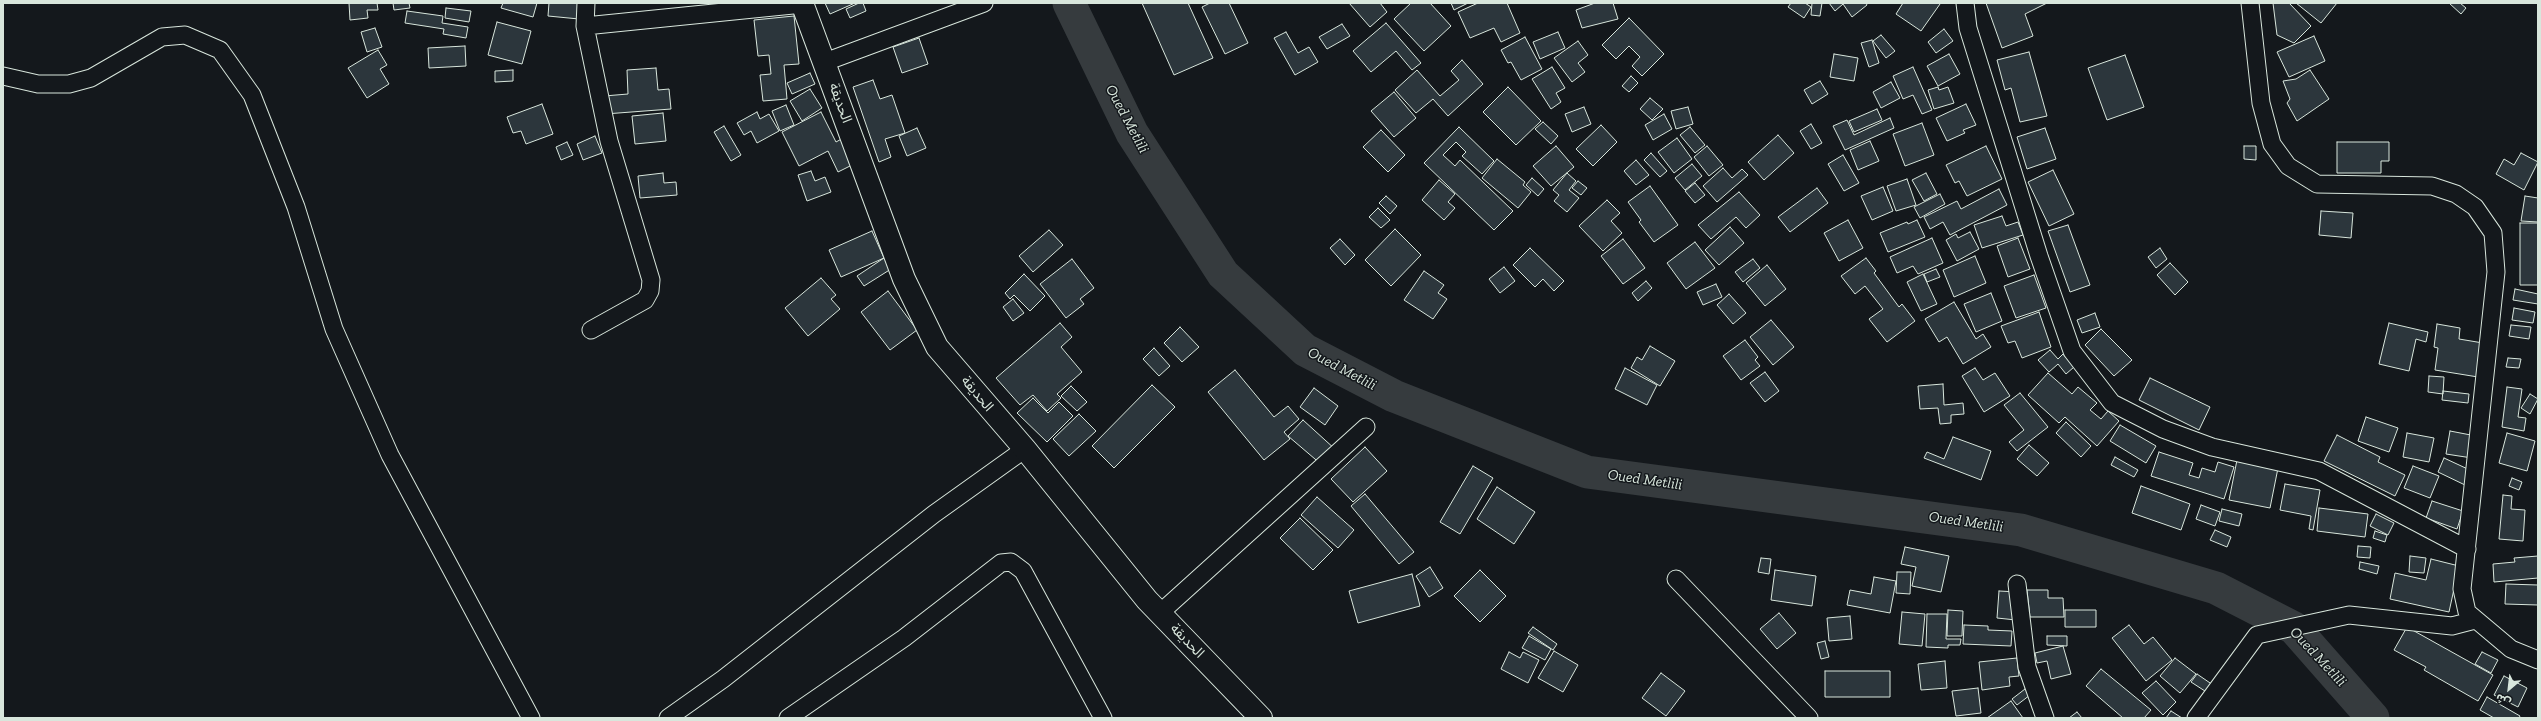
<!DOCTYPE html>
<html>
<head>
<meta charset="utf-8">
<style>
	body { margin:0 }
	#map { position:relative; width:2541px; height:721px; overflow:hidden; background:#14181c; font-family:"Zilla Slab","Noto Sans Arabic",serif }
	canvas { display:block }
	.frame { position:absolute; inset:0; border:4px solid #d8e6dc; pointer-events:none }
	.north { position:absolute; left:2489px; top:669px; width:40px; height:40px; -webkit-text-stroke:3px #14181c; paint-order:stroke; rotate:208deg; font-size:11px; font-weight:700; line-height:16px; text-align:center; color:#d8e6dc }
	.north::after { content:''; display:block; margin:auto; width:14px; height:18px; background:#d8e6dc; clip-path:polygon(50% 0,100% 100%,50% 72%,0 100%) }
</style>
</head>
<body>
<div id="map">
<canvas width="2541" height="721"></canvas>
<div class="frame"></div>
<div class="north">ش</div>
</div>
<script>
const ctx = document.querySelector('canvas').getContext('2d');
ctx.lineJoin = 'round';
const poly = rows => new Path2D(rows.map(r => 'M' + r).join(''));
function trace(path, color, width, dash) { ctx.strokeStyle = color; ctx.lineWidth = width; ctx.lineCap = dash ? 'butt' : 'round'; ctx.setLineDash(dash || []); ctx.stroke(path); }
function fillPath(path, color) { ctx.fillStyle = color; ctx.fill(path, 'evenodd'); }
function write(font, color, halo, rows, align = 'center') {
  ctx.font = font + ' "Zilla Slab","Noto Sans Arabic",serif'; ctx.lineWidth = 3; ctx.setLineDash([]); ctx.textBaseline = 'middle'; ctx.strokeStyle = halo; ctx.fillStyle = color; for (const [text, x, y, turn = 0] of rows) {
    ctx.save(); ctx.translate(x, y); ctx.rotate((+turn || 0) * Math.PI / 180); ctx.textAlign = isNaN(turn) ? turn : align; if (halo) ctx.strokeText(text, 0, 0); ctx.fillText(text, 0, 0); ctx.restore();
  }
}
trace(poly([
	[1069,3,1132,133,1223,274,1305,350,1394,396,1587,472,2021,530,2216,588,2294,628,2373,718]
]), '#363b3e', 33);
const building = poly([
	[349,3,377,3,378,10,367,10,368,18,350,20,349,3],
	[393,3,409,3,410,8,394,10,393,3],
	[503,3,537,3,533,17,501,8,503,3],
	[549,3,581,3,579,19,548,16,549,3],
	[825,3,855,3,830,14,825,3],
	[859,3,863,3,866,11,850,18,846,9,859,3],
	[1142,3,1188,3,1213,58,1174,75,1142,3],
	[1210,3,1229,3,1248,43,1225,54,1202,7,1210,3],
	[1349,3,1380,3,1387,12,1370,27,1349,3],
	[1411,3,1430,3,1451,26,1424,51,1394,19,1411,3],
	[1451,3,1468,3,1454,10,1451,3],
	[1478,3,1507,3,1520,33,1501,42,1494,28,1470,38,1458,12,1478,3],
	[1595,3,1613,3,1618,19,1582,28,1576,10,1595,3],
	[1791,3,1805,3,1811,7,1804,18,1788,7,1791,3],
	[1812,3,1822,3,1820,16,1811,15,1812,3],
	[1829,3,1866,3,1867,5,1852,17,1843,4,1835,11,1829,3],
	[1903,3,1939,3,1940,4,1921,31,1896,14,1903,3],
	[1986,3,2047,3,2025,14,2033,36,2002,48,1986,3],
	[2273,3,2289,3,2311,26,2294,43,2277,35,2273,3],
	[2296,3,2337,3,2321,23,2296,3],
	[2449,3,2460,3,2466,8,2461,14,2449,3],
	[446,8,471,11,469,22,445,18,446,8],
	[407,11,443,16,442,23,468,27,466,38,443,34,444,29,405,23,407,11],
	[794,16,799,64,784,65,787,99,763,101,760,75,771,74,769,55,758,56,754,20,794,16],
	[1629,18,1664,54,1642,76,1632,66,1640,57,1629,46,1616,59,1602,45,1629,18],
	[497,22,531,31,522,64,488,55,497,22],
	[1386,23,1421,63,1412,70,1396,51,1371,72,1353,51,1386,23],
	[1342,24,1350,36,1327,49,1319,37,1342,24],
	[375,28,382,47,367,52,361,32,375,28],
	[1944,29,1953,41,1936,53,1928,42,1944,29],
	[1286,32,1298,53,1309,47,1318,62,1295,75,1274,38,1286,32],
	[1558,32,1565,48,1540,59,1533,42,1558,32],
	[1881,35,1895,51,1886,58,1873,41,1881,35],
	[2314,36,2325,61,2289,77,2277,52,2314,36],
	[1525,37,1542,69,1521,80,1511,62,1508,63,1501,50,1525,37],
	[919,38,928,64,902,73,893,47,919,38],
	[1872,40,1879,63,1869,67,1861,43,1872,40],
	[1578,41,1588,55,1578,63,1585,72,1572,82,1554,58,1578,41],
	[465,46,466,66,429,68,428,48,465,46],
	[378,50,387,65,380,69,389,84,367,98,348,68,378,50],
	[2029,52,2047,116,2020,122,2011,88,2005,90,1997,60,2029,52],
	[1834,54,1858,58,1854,81,1830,77,1834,54],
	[1949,54,1960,74,1938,86,1927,66,1949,54],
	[2125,55,2144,107,2107,120,2088,68,2125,55],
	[1462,60,1483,84,1448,116,1433,99,1416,113,1395,90,1417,70,1440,96,1459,80,1451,71,1462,60],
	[1552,67,1565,88,1556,93,1561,102,1551,109,1532,79,1552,67],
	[1913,67,1932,110,1922,114,1913,95,1903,99,1893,76,1913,67],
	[656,68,658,90,669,89,671,109,605,114,604,96,628,94,627,70,656,68],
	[513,70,513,81,495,82,495,71,513,70],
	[2310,70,2329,99,2297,121,2287,103,2290,99,2283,81,2296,79,2310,70],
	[810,73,815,84,792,94,787,83,810,73],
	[1631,76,1638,83,1629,92,1622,86,1631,76],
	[873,80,880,99,892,95,905,133,885,139,891,157,879,162,853,87,873,80],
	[1820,81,1828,94,1812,104,1804,90,1820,81],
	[1891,82,1900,98,1881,108,1873,92,1891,82],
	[1508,87,1541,121,1516,145,1483,112,1508,87],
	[1938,87,1939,90,1948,87,1954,103,1934,109,1928,90,1938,87],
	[810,89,822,108,802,121,790,101,810,89],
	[1394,92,1416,118,1394,137,1371,111,1394,92],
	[1650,98,1663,109,1652,120,1640,109,1650,98],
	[542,104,553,134,526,144,521,131,513,133,507,117,542,104],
	[1966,104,1976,125,1963,130,1965,133,1947,141,1936,118,1966,104],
	[786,105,794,125,780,131,772,111,786,105],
	[1584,107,1591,124,1572,132,1565,114,1584,107],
	[1688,107,1693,124,1676,129,1671,111,1688,107],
	[1877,109,1882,120,1854,132,1849,121,1877,109],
	[757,112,760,119,769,114,779,131,757,143,751,131,744,135,737,123,757,112],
	[821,112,836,142,845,137,858,162,838,172,828,151,799,166,782,132,821,112],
	[663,113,666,141,635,144,632,116,663,113],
	[1664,114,1672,129,1653,140,1645,125,1664,114],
	[1890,118,1894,128,1845,150,1833,126,1847,120,1854,135,1890,118],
	[1543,122,1558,136,1551,144,1535,129,1543,122],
	[1922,123,1934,155,1905,166,1893,134,1922,123],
	[1811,124,1822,143,1811,149,1800,131,1811,124],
	[1601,125,1617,142,1593,166,1576,149,1601,125],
	[724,126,741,155,731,161,714,132,724,126],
	[1459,127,1494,161,1482,174,1462,156,1466,152,1456,142,1443,155,1455,166,1460,160,1513,211,1494,230,1424,163,1459,127],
	[1690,127,1705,145,1695,153,1680,135,1690,127],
	[917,128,926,148,907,156,899,136,917,128],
	[2045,128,2056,159,2027,169,2017,137,2045,128],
	[1381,130,1405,155,1388,172,1363,147,1381,130],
	[1778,135,1794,153,1764,180,1748,162,1778,135],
	[595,136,602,153,583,160,577,144,595,136],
	[1677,138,1692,159,1674,173,1658,152,1677,138],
	[1870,141,1879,161,1858,170,1850,150,1870,141],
	[567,142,573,155,561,160,556,147,567,142],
	[2337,142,2389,142,2389,161,2381,161,2381,173,2337,173,2337,142],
	[1556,146,1574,167,1551,186,1533,166,1556,146],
	[1707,146,1723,165,1709,176,1694,157,1707,146],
	[1986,146,2002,179,1967,196,1959,181,1955,183,1946,165,1986,146],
	[2244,146,2256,146,2256,160,2244,159,2244,146],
	[1651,153,1667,171,1660,177,1644,160,1651,153],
	[2521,153,2538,162,2524,190,2496,174,2504,159,2514,165,2521,153],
	[1843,155,1859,183,1844,191,1828,164,1843,155],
	[1497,159,1525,182,1523,185,1531,192,1518,208,1482,178,1497,159],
	[1636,160,1649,175,1636,185,1624,171,1636,160],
	[1692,164,1702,176,1685,190,1675,178,1692,164],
	[1723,168,1732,178,1742,169,1748,175,1717,202,1703,186,1723,168],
	[2053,170,2074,214,2049,226,2028,182,2053,170],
	[811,171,815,181,825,177,831,192,807,201,798,175,811,171],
	[663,173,664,183,676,182,677,195,640,198,638,176,663,173],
	[1567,173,1576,181,1569,190,1579,198,1567,212,1554,201,1559,195,1553,190,1567,173],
	[1926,173,1937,194,1924,201,1912,180,1926,173],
	[1532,178,1544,189,1538,196,1526,185,1532,178],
	[1907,179,1916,205,1896,211,1887,186,1907,179],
	[1439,180,1455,194,1448,202,1455,208,1444,220,1422,200,1439,180],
	[1578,181,1587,188,1581,195,1572,188,1578,181],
	[1695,183,1705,195,1695,203,1685,191,1695,183],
	[1650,186,1678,225,1654,242,1639,222,1641,220,1628,202,1650,186],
	[1883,187,1893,211,1872,220,1861,196,1883,187],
	[1817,188,1828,203,1790,232,1778,217,1817,188],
	[1999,189,2007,205,1950,235,1943,222,1930,229,1924,217,1957,201,1961,209,1999,189],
	[1739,192,1760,215,1746,228,1736,217,1711,239,1698,225,1739,192],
	[1940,194,1945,204,1920,218,1914,207,1940,194],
	[1386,196,1397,206,1390,214,1379,203,1386,196],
	[2525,196,2538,198,2538,222,2521,221,2525,196],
	[1607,200,1620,213,1611,221,1622,233,1603,251,1579,226,1607,200],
	[1378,208,1390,220,1381,228,1369,217,1378,208],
	[2321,211,2353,213,2351,238,2319,235,2321,211],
	[2002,216,2006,226,2018,222,2023,235,1982,248,1974,225,2002,216],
	[1848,220,1863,248,1839,261,1824,233,1848,220],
	[1917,220,1925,237,1888,252,1880,233,1907,222,1908,224,1917,220],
	[2520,223,2538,223,2538,285,2520,285,2520,223],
	[2068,225,2090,285,2070,292,2048,231,2068,225],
	[1730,227,1744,243,1719,265,1705,250,1730,227],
	[1395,229,1421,255,1391,286,1365,260,1395,229],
	[1049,230,1063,245,1033,272,1019,256,1049,230],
	[872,231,884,258,841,277,829,250,872,231],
	[1970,232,1979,249,1957,261,1946,240,1956,234,1958,238,1970,232],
	[1932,238,1943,263,1918,274,1913,266,1897,273,1890,257,1932,238],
	[2018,238,2030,269,2008,277,1997,246,2018,238],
	[1340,239,1355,255,1345,265,1330,248,1340,239],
	[1623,239,1645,268,1623,284,1601,256,1623,239],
	[1695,242,1715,268,1686,289,1667,263,1695,242],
	[1530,248,1564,281,1554,291,1543,279,1535,287,1513,265,1530,248],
	[2160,248,2167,259,2156,268,2148,257,2160,248],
	[1975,256,1986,283,1954,297,1943,270,1975,256],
	[884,258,891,269,864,286,857,276,884,258],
	[1866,258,1876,271,1874,273,1899,307,1902,304,1915,321,1887,342,1869,319,1883,309,1865,286,1855,294,1841,276,1866,258],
	[1072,259,1094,288,1080,299,1084,304,1066,318,1040,284,1072,259],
	[1753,259,1760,268,1743,282,1735,272,1753,259],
	[2170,263,2188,282,2175,295,2157,275,2170,263],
	[1767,265,1786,289,1765,306,1746,283,1767,265],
	[1504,267,1515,281,1500,293,1489,279,1504,267],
	[1936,269,1940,277,1927,282,1924,274,1936,269],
	[1424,271,1444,285,1438,293,1447,299,1433,319,1404,300,1424,271],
	[1024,274,1045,296,1030,311,1014,295,1010,299,1005,293,1024,274],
	[1923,274,1937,304,1921,311,1907,282,1923,274],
	[2034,275,2046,308,2016,318,2004,286,2034,275],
	[821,278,836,295,831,299,840,309,808,336,785,308,821,278],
	[1646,281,1652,288,1638,301,1632,293,1646,281],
	[1716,284,1722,297,1703,305,1697,292,1716,284],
	[2515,289,2538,294,2538,304,2513,300,2515,289],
	[888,291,917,330,890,350,861,312,888,291],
	[1991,293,2002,321,1976,332,1964,304,1991,293],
	[1729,294,1746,313,1733,324,1717,305,1729,294],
	[1013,299,1024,313,1013,321,1003,307,1013,299],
	[1954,302,1976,339,1983,334,1991,347,1963,364,1947,337,1939,342,1925,319,1954,302],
	[2514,308,2535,312,2533,323,2512,320,2514,308],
	[2039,312,2051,347,2022,358,2015,341,2008,343,2001,326,2039,312],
	[2095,313,2100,327,2082,333,2077,320,2095,313],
	[1771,320,1794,347,1773,365,1750,337,1771,320],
	[1060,323,1072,337,1061,347,1082,372,1057,394,1061,398,1047,411,1033,395,1020,405,996,378,1060,323],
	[2389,323,2428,332,2426,342,2416,339,2409,371,2379,364,2389,323],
	[2437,324,2460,328,2459,339,2483,343,2478,377,2435,370,2438,348,2434,347,2437,324],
	[2511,325,2531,327,2529,339,2509,336,2511,325],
	[1180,327,1199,347,1182,362,1164,343,1180,327],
	[2101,329,2132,360,2114,376,2085,345,2101,329],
	[1745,340,1758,357,1755,360,1760,366,1741,380,1723,356,1745,340],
	[1650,346,1675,361,1660,386,1631,368,1637,357,1642,360,1650,346],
	[1154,348,1170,366,1159,376,1143,359,1154,348],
	[2050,350,2058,359,2063,354,2074,367,2066,374,2058,364,2049,372,2038,360,2050,350],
	[2508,358,2521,359,2519,368,2506,367,2508,358],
	[1625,368,1657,385,1647,405,1615,389,1625,368],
	[1975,368,1983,380,1995,373,2010,396,1984,412,1962,376,1975,368],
	[1235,370,1274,417,1288,406,1299,419,1284,432,1290,439,1264,460,1208,392,1235,370],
	[1765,372,1779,391,1765,402,1750,383,1765,372],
	[2048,373,2072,394,2078,387,2097,403,2090,410,2101,419,2108,411,2119,421,2097,446,2065,417,2059,423,2028,395,2048,373],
	[2429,376,2444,377,2443,394,2428,392,2429,376],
	[2150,378,2210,407,2199,430,2139,400,2150,378],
	[1943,384,1944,405,1963,403,1964,414,1951,415,1951,423,1940,424,1938,408,1920,409,1918,386,1943,384],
	[1152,385,1175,407,1114,468,1092,446,1152,385],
	[1071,386,1087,402,1077,411,1061,396,1071,386],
	[2507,387,2522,389,2518,417,2526,418,2524,431,2502,427,2507,387],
	[1314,388,1338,406,1325,425,1300,407,1314,388],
	[2443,391,2469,394,2468,403,2442,400,2443,391],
	[2020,393,2048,427,2017,451,2009,442,2024,430,2004,405,2020,393],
	[2530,394,2538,399,2530,414,2521,408,2530,394],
	[1033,398,1048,413,1059,402,1073,416,1047,442,1017,413,1033,398],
	[1079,414,1096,431,1069,456,1053,439,1079,414],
	[2366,417,2398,428,2389,452,2358,441,2366,417],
	[1303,420,1336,450,1322,465,1288,436,1303,420],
	[2066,422,2091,446,2081,457,2056,433,2066,422],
	[2120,425,2156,446,2146,463,2110,441,2120,425],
	[2450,431,2476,436,2472,458,2446,454,2450,431],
	[2407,433,2434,438,2429,462,2403,457,2407,433],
	[2507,433,2535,441,2527,471,2499,463,2507,433],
	[2337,435,2380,457,2378,462,2405,475,2395,496,2324,461,2337,435],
	[1953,437,1991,451,1981,480,1924,458,1927,452,1944,459,1953,437],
	[2029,445,2049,463,2037,476,2017,459,2029,445],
	[1365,447,1387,471,1353,502,1331,479,1365,447],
	[2159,452,2193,463,2189,475,2199,478,2202,468,2215,472,2218,462,2234,467,2224,499,2151,476,2159,452],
	[2115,457,2138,470,2134,477,2111,465,2115,457],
	[2444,458,2472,471,2465,485,2438,472,2444,458],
	[2237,460,2278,468,2270,508,2229,500,2237,460],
	[1473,466,1493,478,1460,534,1440,522,1473,466],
	[2413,466,2439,476,2430,498,2404,488,2413,466],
	[2512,478,2522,482,2519,490,2509,486,2512,478],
	[2285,484,2320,490,2313,530,2309,529,2311,516,2280,510,2285,484],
	[2141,486,2190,504,2181,530,2132,513,2141,486],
	[1497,487,1535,512,1514,544,1477,519,1497,487],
	[1365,494,1414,552,1399,564,1351,506,1365,494],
	[2503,495,2512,496,2511,509,2525,510,2523,541,2499,539,2503,495],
	[1317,497,1354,530,1338,548,1301,515,1317,497],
	[2432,501,2463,511,2457,529,2426,518,2432,501],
	[2201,505,2220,512,2215,526,2196,519,2201,505],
	[2319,508,2368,514,2365,537,2317,531,2319,508],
	[2222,509,2242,514,2239,526,2219,521,2222,509],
	[2376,514,2394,523,2388,535,2370,526,2376,514],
	[1300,518,1333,550,1313,570,1280,538,1300,518],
	[2215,530,2231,537,2227,547,2210,540,2215,530],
	[2375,531,2387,535,2385,542,2373,538,2375,531],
	[2358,546,2371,547,2370,558,2357,557,2358,546],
	[1905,547,1949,556,1941,592,1912,586,1916,567,1901,564,1905,547],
	[2410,556,2426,558,2424,573,2409,572,2410,556],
	[2538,556,2538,578,2494,582,2493,564,2515,562,2514,558,2538,556],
	[1761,558,1771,559,1769,574,1758,572,1761,558],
	[2431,559,2459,566,2449,612,2390,599,2395,573,2426,580,2431,559],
	[2360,562,2379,566,2377,574,2359,569,2360,562],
	[1430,567,1443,588,1429,597,1416,576,1430,567],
	[1480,570,1506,596,1480,622,1454,596,1480,570],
	[1775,570,1816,576,1812,606,1771,600,1775,570],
	[1897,572,1911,572,1910,594,1896,593,1897,572],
	[1412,574,1420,606,1358,623,1349,591,1412,574],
	[1874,577,1896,581,1890,613,1847,605,1850,590,1871,594,1874,577],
	[2506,584,2538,585,2538,605,2505,604,2506,584],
	[2027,590,2048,590,2048,598,2063,598,2064,617,2030,617,2027,590],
	[1999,591,2018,592,2016,620,1997,618,1999,591],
	[1948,610,1963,611,1962,636,1947,636,1948,610],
	[2065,610,2096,610,2096,627,2065,627,2065,610],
	[1902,612,1925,614,1922,646,1899,644,1902,612],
	[1779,613,1796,633,1777,649,1760,629,1779,613],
	[1927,614,1947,614,1946,639,1961,639,1960,645,1948,645,1948,648,1926,647,1927,614],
	[1850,616,1852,639,1829,641,1827,618,1850,616],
	[1964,625,1988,626,1988,630,2012,631,2011,646,1963,644,1964,625],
	[2129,625,2144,644,2153,637,2172,660,2146,681,2112,638,2129,625],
	[1533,627,1557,644,1553,650,1528,633,1533,627],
	[2407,627,2493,675,2478,701,2424,670,2426,667,2394,650,2407,627],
	[1529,636,1551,649,1545,660,1522,648,1529,636],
	[2047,636,2067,636,2067,646,2047,645,2047,636],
	[1825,641,1829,657,1821,659,1817,643,1825,641],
	[2063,646,2071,674,2051,679,2047,661,2037,663,2035,653,2063,646],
	[1554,651,1578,665,1563,692,1538,678,1554,651],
	[1509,652,1520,658,1523,652,1539,660,1528,683,1501,669,1509,652],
	[2482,652,2498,660,2491,673,2475,664,2482,652],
	[2017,658,2019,676,2009,677,2010,686,1982,690,1979,662,2017,658],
	[2175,658,2196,674,2180,693,2160,676,2175,658],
	[1945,661,1947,688,1921,690,1918,664,1945,661],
	[2101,669,2151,710,2144,718,2123,718,2086,686,2101,669],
	[1825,671,1890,671,1890,697,1825,697,1825,671],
	[1661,673,1685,691,1666,716,1642,698,1661,673],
	[2197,674,2213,685,2208,693,2191,682,2197,674],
	[2504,676,2527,688,2518,707,2494,695,2504,676],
	[2156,681,2176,702,2163,715,2142,693,2156,681],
	[1978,688,1981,713,1956,716,1952,691,1978,688],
	[2025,689,2030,695,2017,705,2012,699,2025,689],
	[2487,697,2520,716,2519,718,2494,718,2480,710,2487,697],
	[2011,701,2023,718,1987,718,2011,701],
	[2171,711,2182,718,2166,718,2171,711],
	[2077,712,2082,718,2069,718,2077,712]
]);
fillPath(building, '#2c363c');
trace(building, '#d8e6dc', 1);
const street = poly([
	[1965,3,1968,28,2039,256,2072,351,2112,403,2163,429,2212,447,2319,471,2467,549],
	[2250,3,2261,103,2272,144,2288,166,2317,184,2432,186,2456,194,2475,207,2493,233,2496,272,2462,589,2467,612,2511,649,2538,660],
	[585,26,586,3],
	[825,62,984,3],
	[3,76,38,84,69,84,91,78,162,37,185,35,220,50,252,95,296,207,334,329,390,455,531,718],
	[591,330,645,300,650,291,651,280,609,141,585,26,803,4],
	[1676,579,1809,718],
	[2017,584,2027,667,2045,718],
	[1160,613,1366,427],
	[668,718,723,679,934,514,1025,449],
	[788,718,904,638,1001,563,1011,562,1023,571,1103,718],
	[2196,718,2257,635,2349,615,2452,626,2475,620]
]);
const secondary = poly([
	[802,3,904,279,937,347,1025,449,1147,600,1261,718]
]);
trace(street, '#d8e6dc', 19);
trace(secondary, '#d8e6dc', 24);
trace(street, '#14181c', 17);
trace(secondary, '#14181c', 22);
write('14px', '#d8e6dc', '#14181c', [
	["الحديقة",840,103,70],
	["الحديقة",977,394,50],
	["الحديقة",1187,641,46]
]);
write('italic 15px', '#d8e6dc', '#14181c', [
	["Oued Metlili",1127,119,62],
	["Oued Metlili",1342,369,28],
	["Oued Metlili",1645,480,8],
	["Oued Metlili",1966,522,8],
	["Oued Metlili",2318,657,47]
]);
</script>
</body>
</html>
